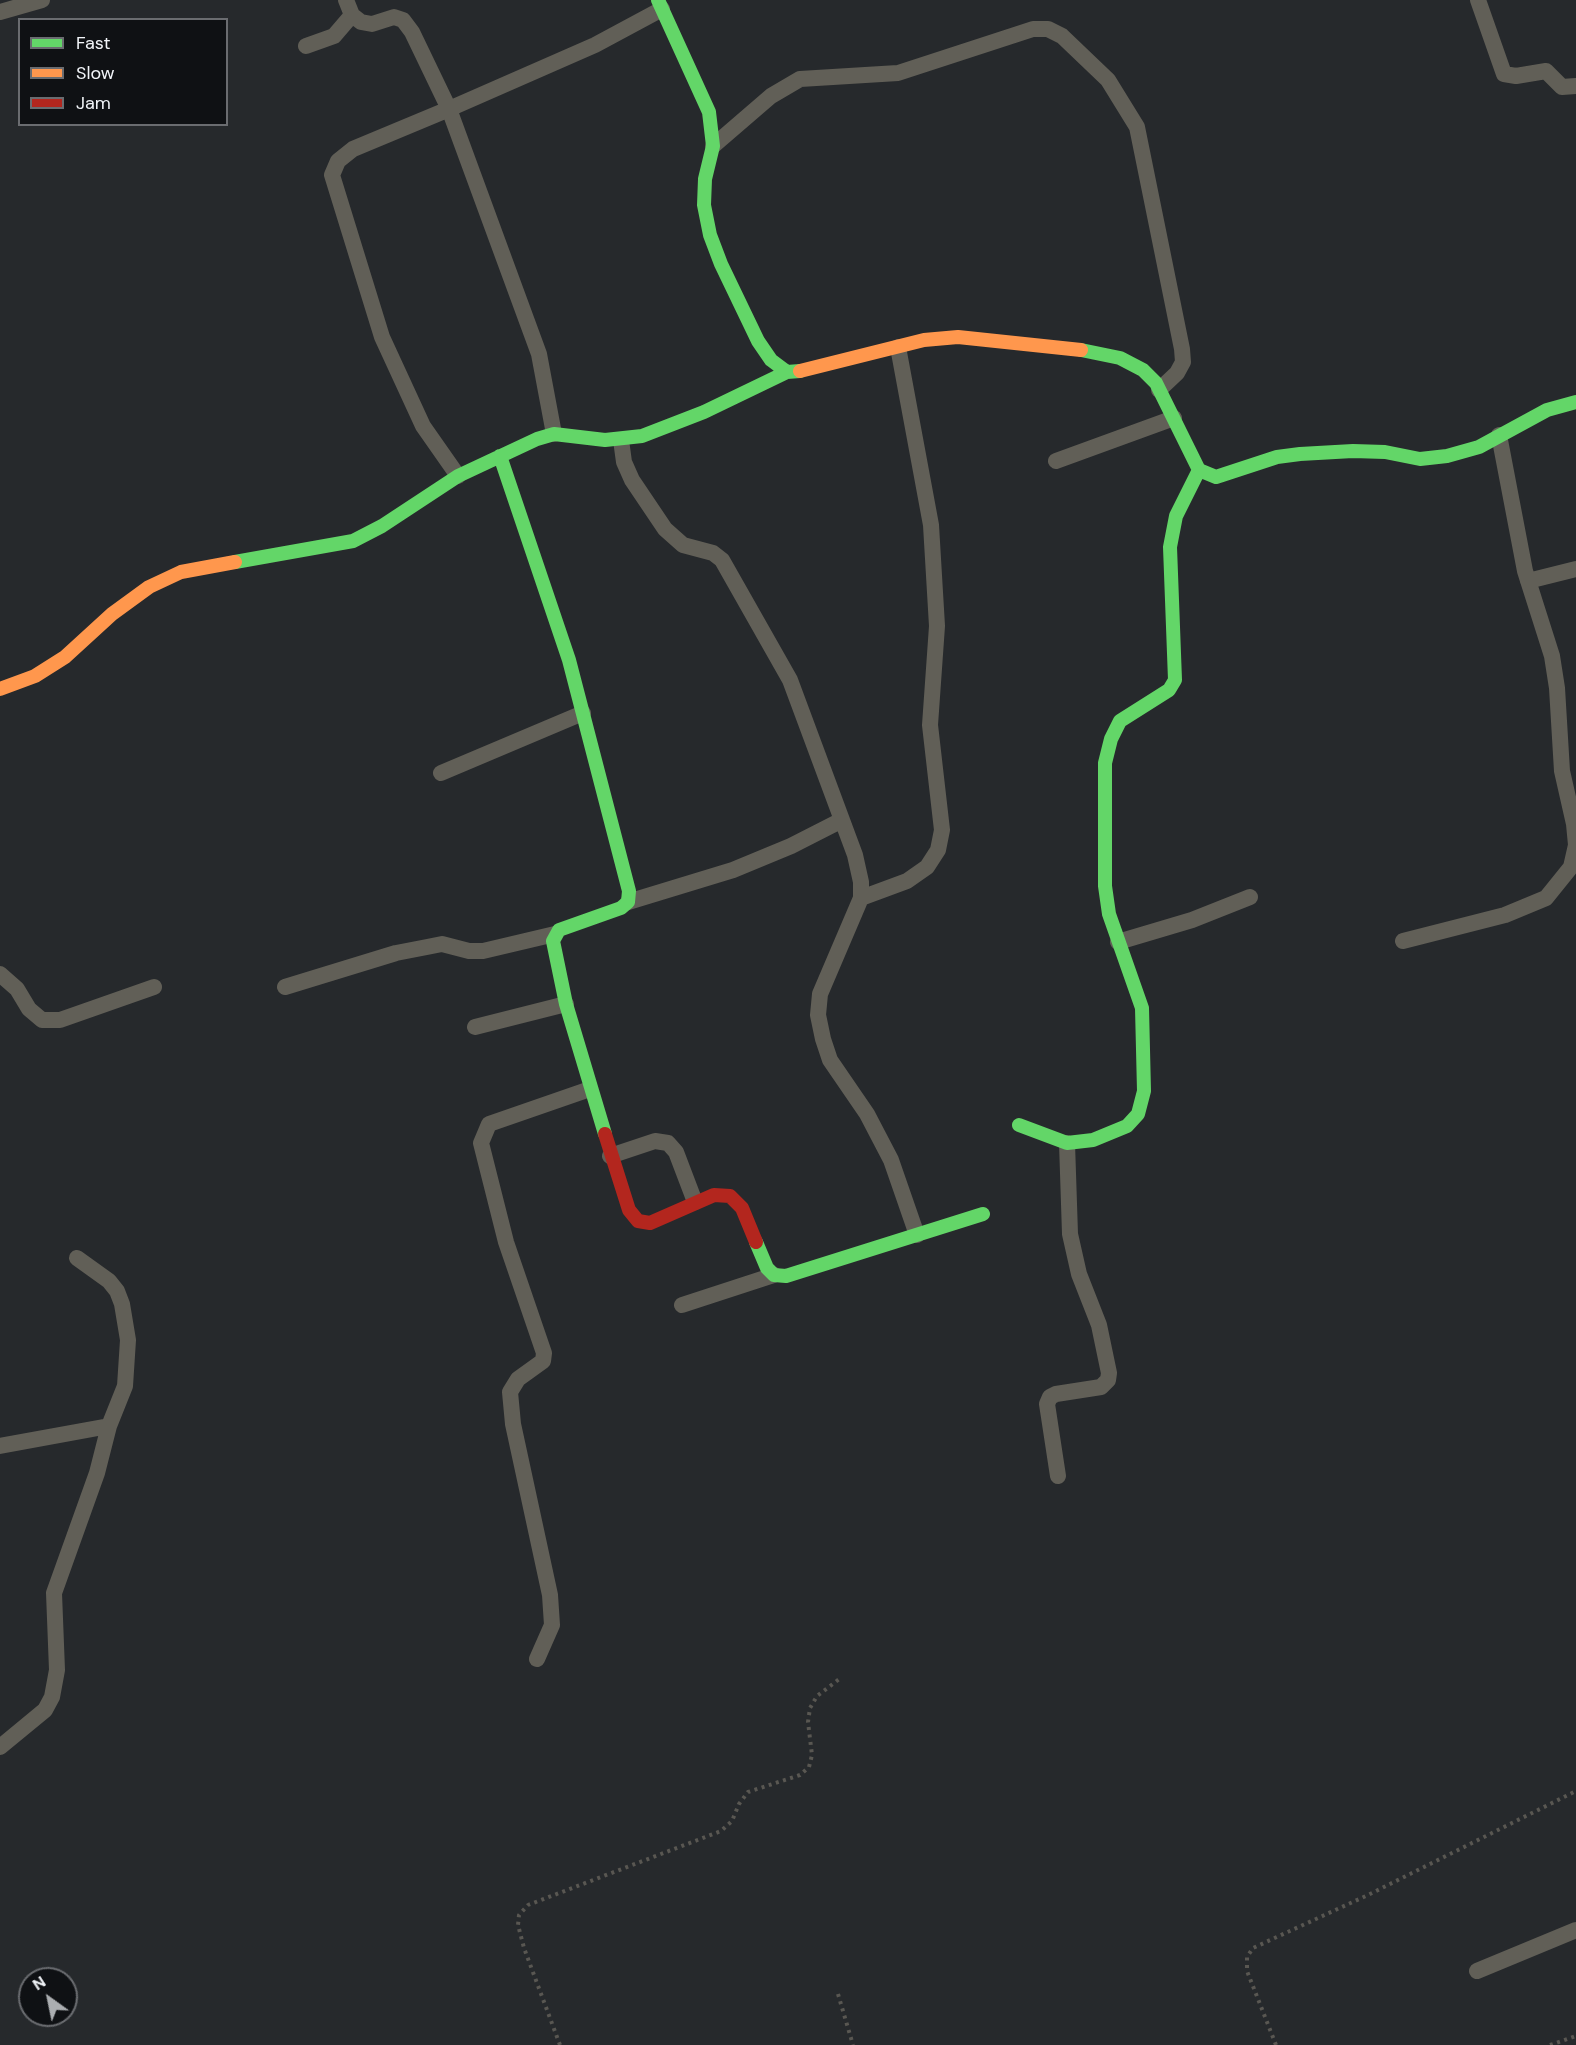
<!DOCTYPE html>
<html>
<head>
<meta charset="utf-8">
<style>
	body { margin:0 }
	#map { position:relative; width:1576px; height:2045px; overflow:hidden; background:#26292c; font-family:"DM Sans",sans-serif }
	canvas { display:block }
	.legend { position:absolute; left:18px; top:18px; width:210px; height:108px; box-sizing:border-box; background:#0f1114; border:2px solid #6a6c70; margin:0; padding:8px 10px; list-style:none; font-size:18px; color:#f2f5f9 }
	.legend li { display:flex; align-items:center; gap:12px; height:30px }
	.legend b { width:30px; border:2px solid #6a6c70 }
	.north { position:absolute; left:18px; top:1967px; width:60px; height:60px; box-sizing:border-box; background:#0f1114; border:2px solid #6a6c70; border-radius:50%; rotate:327deg; font-size:16px; font-weight:700; line-height:24px; text-align:center; color:#f2f5f9 }
	.north::after { content:''; display:block; margin:auto; width:21px; height:27px; background:#abaeb1; clip-path:polygon(50% 0,100% 100%,50% 72%,0 100%) }
</style>
</head>
<body>
<div id="map">
<canvas width="1576" height="2045"></canvas>
<ul class="legend">
<li><b style="height:8px;background:#63d668"></b>Fast</li>
<li><b style="height:8px;background:#ff974d"></b>Slow</li>
<li><b style="height:8px;background:#b3261e"></b>Jam</li>
</ul>
<div class="north">N</div>
</div>
<script>
const ctx = document.querySelector('canvas').getContext('2d');
ctx.lineJoin = 'round';
const poly = rows => new Path2D(rows.map(r => 'M' + r).join(''));
function trace(path, color, width, dash) { ctx.strokeStyle = color; ctx.lineWidth = width; ctx.lineCap = dash ? 'butt' : 'round'; ctx.setLineDash(dash || []); ctx.stroke(path); }
trace(poly([
	[838,1994,853,2045],
	[560,2045,524,1948,518,1925,519,1915,528,1905,721,1831,732,1821,739,1804,748,1792,800,1775,809,1767,812,1755,808,1722,810,1708,817,1696,842,1677],
	[1276,2045,1247,1971,1247,1957,1253,1948,1368,1895,1576,1791],
	[1550,2045,1576,2036]
]), '#595752', 4, [3, 4.5]);
trace(poly([
	[346,0,352,15,361,22,372,24,394,17,403,20,412,32,449,109,595,45,662,9],
	[1478,0,1504,74,1516,76,1546,71,1562,87,1576,86],
	[0,12,42,0],
	[306,46,334,36,352,15],
	[713,146,771,96,800,79,898,73,1033,29,1048,29,1062,36,1108,80,1137,127,1182,349,1183,362,1177,373,1159,390],
	[621,440,624,462,632,480,665,529,683,545,713,553,722,560,790,680,855,855,861,882,861,898,820,994,818,1015,823,1039,830,1060,867,1114,891,1160,917,1235],
	[1056,461,1174,418],
	[458,476,423,426,382,337,332,175,338,161,353,149,449,109,539,354,554,434],
	[1528,581,1576,569],
	[441,773,583,713],
	[861,898,907,881,927,867,938,850,942,830,930,725,937,626,931,525,898,347],
	[628,902,733,870,791,846,842,820],
	[1403,941,1505,915,1546,898,1571,867,1576,845,1574,824,1562,771,1557,688,1552,656,1525,571,1499,435],
	[1118,942,1192,920,1250,897],
	[0,974,17,989,29,1009,42,1020,60,1020,154,987],
	[285,987,396,953,427,947,442,944,469,951,483,951,555,934],
	[475,1027,566,1004],
	[610,1156,655,1141,668,1143,676,1152,695,1202],
	[682,1305,774,1275],
	[0,1446,109,1426],
	[1058,1476,1047,1404,1050,1397,1056,1394,1101,1387,1108,1380,1109,1373,1099,1325,1079,1274,1070,1234,1067,1143],
	[537,1659,552,1625,550,1595,513,1424,510,1392,518,1379,543,1361,544,1353,506,1242,481,1143,489,1124,590,1089],
	[0,1747,45,1710,52,1697,57,1670,54,1593,97,1473,109,1426,125,1386,128,1340,122,1304,117,1291,109,1281,77,1258],
	[1477,1971,1576,1930]
]), '#615f57', 16);
trace(poly([
	[658,0,709,112,713,146,705,179,704,205,710,235,721,264,758,341,771,360,787,372,800,371],
	[1081,350,1120,358,1143,370,1156,383,1199,470,1216,477,1277,457,1300,454,1353,451,1385,452,1420,459,1447,456,1479,447,1547,410,1576,402],
	[500,456,569,660,629,891,628,902,621,908,559,930,553,941,566,1004,605,1134],
	[235,562,353,541,382,526,458,476,537,439,554,434,605,440,642,436,704,412,787,372],
	[1019,1125,1067,1143,1093,1140,1127,1126,1138,1114,1144,1091,1142,1008,1109,914,1105,886,1105,763,1111,739,1120,721,1169,690,1175,680,1170,547,1176,516,1199,470],
	[756,1242,767,1268,774,1275,786,1276,983,1214]
]), '#63d668', 14);
trace(poly([
	[800,371,924,340,958,337,1081,350],
	[0,689,35,676,65,657,112,614,149,587,181,572,235,562]
]), '#ff974d', 14);
trace(poly([
	[605,1134,629,1210,638,1221,650,1223,714,1195,730,1196,742,1208,756,1242]
]), '#b3261e', 14);
</script>
</body>
</html>
